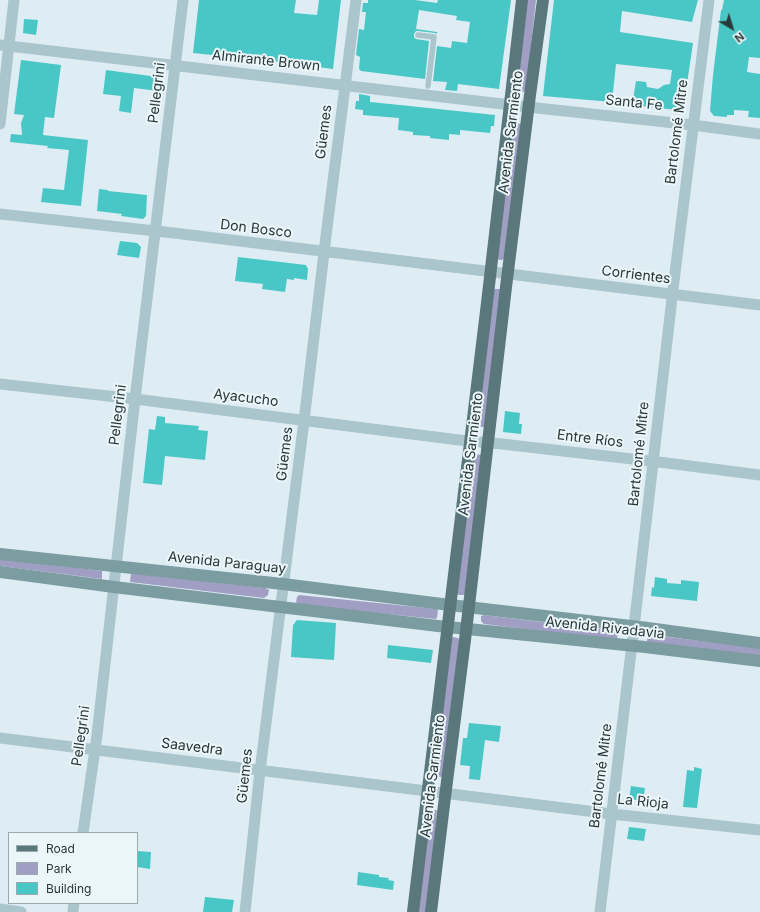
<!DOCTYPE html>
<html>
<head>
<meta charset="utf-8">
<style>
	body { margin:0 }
	#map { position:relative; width:760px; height:912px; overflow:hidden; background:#deedf3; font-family:Inter,sans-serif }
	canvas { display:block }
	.legend { position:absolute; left:8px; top:832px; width:130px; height:72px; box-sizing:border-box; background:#ebf6fa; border:1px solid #9daaad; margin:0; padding:5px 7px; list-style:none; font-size:12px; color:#293839 }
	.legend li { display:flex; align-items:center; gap:8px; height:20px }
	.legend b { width:20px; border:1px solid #9daaad }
	.north { position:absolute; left:712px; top:8px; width:40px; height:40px; -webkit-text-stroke:3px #ebf6fa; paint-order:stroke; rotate:142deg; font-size:11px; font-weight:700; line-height:16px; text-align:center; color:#293839 }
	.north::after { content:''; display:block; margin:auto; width:14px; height:18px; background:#293839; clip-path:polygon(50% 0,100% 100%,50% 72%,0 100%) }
</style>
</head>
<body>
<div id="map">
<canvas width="760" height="912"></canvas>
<ul class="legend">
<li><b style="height:5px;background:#5a787b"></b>Road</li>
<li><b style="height:11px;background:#a19ec3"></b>Park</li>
<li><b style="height:11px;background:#48c7c6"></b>Building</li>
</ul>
<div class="north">N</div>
</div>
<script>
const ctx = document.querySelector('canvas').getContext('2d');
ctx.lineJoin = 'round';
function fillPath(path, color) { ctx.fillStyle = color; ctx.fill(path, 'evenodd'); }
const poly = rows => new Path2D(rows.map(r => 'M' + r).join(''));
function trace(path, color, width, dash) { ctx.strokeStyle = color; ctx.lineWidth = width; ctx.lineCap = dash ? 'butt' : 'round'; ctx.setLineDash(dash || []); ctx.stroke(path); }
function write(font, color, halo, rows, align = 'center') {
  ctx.font = font + ' Inter,sans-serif'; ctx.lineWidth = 4; ctx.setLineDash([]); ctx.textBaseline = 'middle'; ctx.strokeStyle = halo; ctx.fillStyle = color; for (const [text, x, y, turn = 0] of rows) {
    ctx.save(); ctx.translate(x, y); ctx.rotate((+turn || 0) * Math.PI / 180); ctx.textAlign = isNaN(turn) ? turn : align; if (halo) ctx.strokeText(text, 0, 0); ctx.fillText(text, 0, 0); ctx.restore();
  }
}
fillPath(poly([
	[527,0,536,0,526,89,524,92,518,91,516,88],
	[515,123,521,124,507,257,502,260,499,260,496,256,513,125],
	[495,289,500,289,502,292,485,427,479,427,477,425,492,292],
	[473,454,483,455,466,593,464,595,459,595,456,593],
	[0,558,102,571,102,579,0,566],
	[131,573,265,588,269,590,268,595,264,598,130,582],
	[299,595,437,609,438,611,437,617,436,619,299,605,296,602,297,597],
	[484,615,616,631,618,633,617,639,615,640,484,624,481,621,481,616],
	[648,635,651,635,760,648,760,657,650,643,647,641],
	[453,637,458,638,460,641,443,776,440,777,437,776,434,774,451,639],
	[432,810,437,810,428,912,417,912,429,812]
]), '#a19ec3');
fillPath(poly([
	[199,0,296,0,294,13,317,15,319,0,341,0,333,69,288,63,193,53],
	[368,0,415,0,437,3,438,0,511,0,499,89,458,84,457,91,445,90,447,82,433,81,437,46,451,48,452,41,467,43,470,22,456,20,457,16,419,10,416,29,437,32,437,34,435,33,418,31,416,31,414,34,414,37,416,39,429,41,425,79,361,71,359,69,360,57,356,55,359,29,364,30,366,12,362,12,363,3,368,3],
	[554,0,698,0,692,22,622,11,620,32,693,43,684,104,676,110,632,105,636,81,646,82,647,87,658,89,664,85,670,84,672,70,616,64,612,102,543,96,545,78],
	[724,0,760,0,760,58,749,57,747,72,760,74,760,118,748,117,749,111,734,110,734,115,727,115,727,117,714,116,710,111,713,75,721,10,722,10],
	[24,19,38,20,36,35,23,33],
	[21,60,61,65,54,118,45,117,43,135,88,140,81,206,41,202,43,188,64,190,69,150,47,148,48,146,10,142,11,134,22,135,21,123,24,115,14,114],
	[106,70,158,77,160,79,158,91,134,88,131,113,119,111,121,96,103,94],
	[359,94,370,96,370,102,400,105,495,115,494,126,491,126,490,133,460,130,460,135,449,134,449,140,430,138,430,136,413,135,413,132,398,130,399,118,363,115,363,110,355,109,356,101,359,101],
	[99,189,108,190,108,191,147,195,146,216,143,219,121,216,122,214,97,211],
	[120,241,137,243,141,247,139,258,117,255],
	[238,257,306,265,308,269,307,280,294,278,294,280,287,279,285,292,262,289,263,284,235,281],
	[505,411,520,413,519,424,522,424,521,434,503,432],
	[157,416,165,417,165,423,199,426,198,430,208,431,205,460,165,456,162,485,143,483,149,429,155,430],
	[655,577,667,579,667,583,681,584,681,580,699,582,697,601,651,596,652,587,654,588],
	[297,620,336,623,334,660,291,657,293,625],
	[388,645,433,650,431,663,387,658],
	[469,723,501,726,499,742,485,740,480,780,469,779,470,766,460,765,463,738,467,738],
	[694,767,702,769,697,808,683,807,687,770,694,771],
	[631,786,645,788,643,801,629,799],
	[629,827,646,829,644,841,627,839],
	[137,851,151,852,150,869,137,867],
	[358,872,379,875,379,877,389,878,388,880,394,881,393,890,357,885],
	[205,897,234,900,232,912,203,912]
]), '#48c7c6');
trace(poly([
	[418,35,434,37,428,86]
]), '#aac5cc', 5.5);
trace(poly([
	[0,45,528,107,693,125,760,134],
	[0,124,14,0],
	[0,214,174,233,477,270,760,305],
	[0,384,135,399,459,440,502,444,667,463,760,475],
	[0,738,612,814,760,830],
	[83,833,97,735,135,399,183,0],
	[0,909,21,912],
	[73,912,74,903],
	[245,912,260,771,304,421,326,236,356,0],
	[600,912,634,627,674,281,709,0]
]), '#aac5cc', 11);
trace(poly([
	[0,554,283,584,450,605,648,628,760,643],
	[0,572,114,587,438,626,645,647,760,661]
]), '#7b9ca0', 12);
trace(poly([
	[413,912,487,303,522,0],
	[431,912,444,805,465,640,506,287,530,95,543,0]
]), '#5a787b', 12);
write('14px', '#293839', '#ebf6fa', [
	["Almirante Brown",266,61,6],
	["Pellegrini",157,93,-83],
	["Santa Fe",634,103,6],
	["Güemes",324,132,-83],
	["Avenida Sarmiento",511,132,-83],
	["Bartolomé Mitre",677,132,-83],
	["Don Bosco",256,229,7],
	["Corrientes",636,275,7],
	["Ayacucho",246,398,7],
	["Pellegrini",118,415,-83],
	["Entre Ríos",590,439,7],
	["Güemes",285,454,-83],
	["Avenida Sarmiento",471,454,-83],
	["Bartolomé Mitre",639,454,-84],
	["Avenida Paraguay",227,563,6],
	["Avenida Rivadavia",605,628,6],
	["Pellegrini",81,736,-82],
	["Saavedra",192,747,7],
	["Güemes",245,776,-84],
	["Avenida Sarmiento",433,776,-83],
	["Bartolomé Mitre",601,776,-83],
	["La Rioja",643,802,6]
]);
</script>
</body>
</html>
